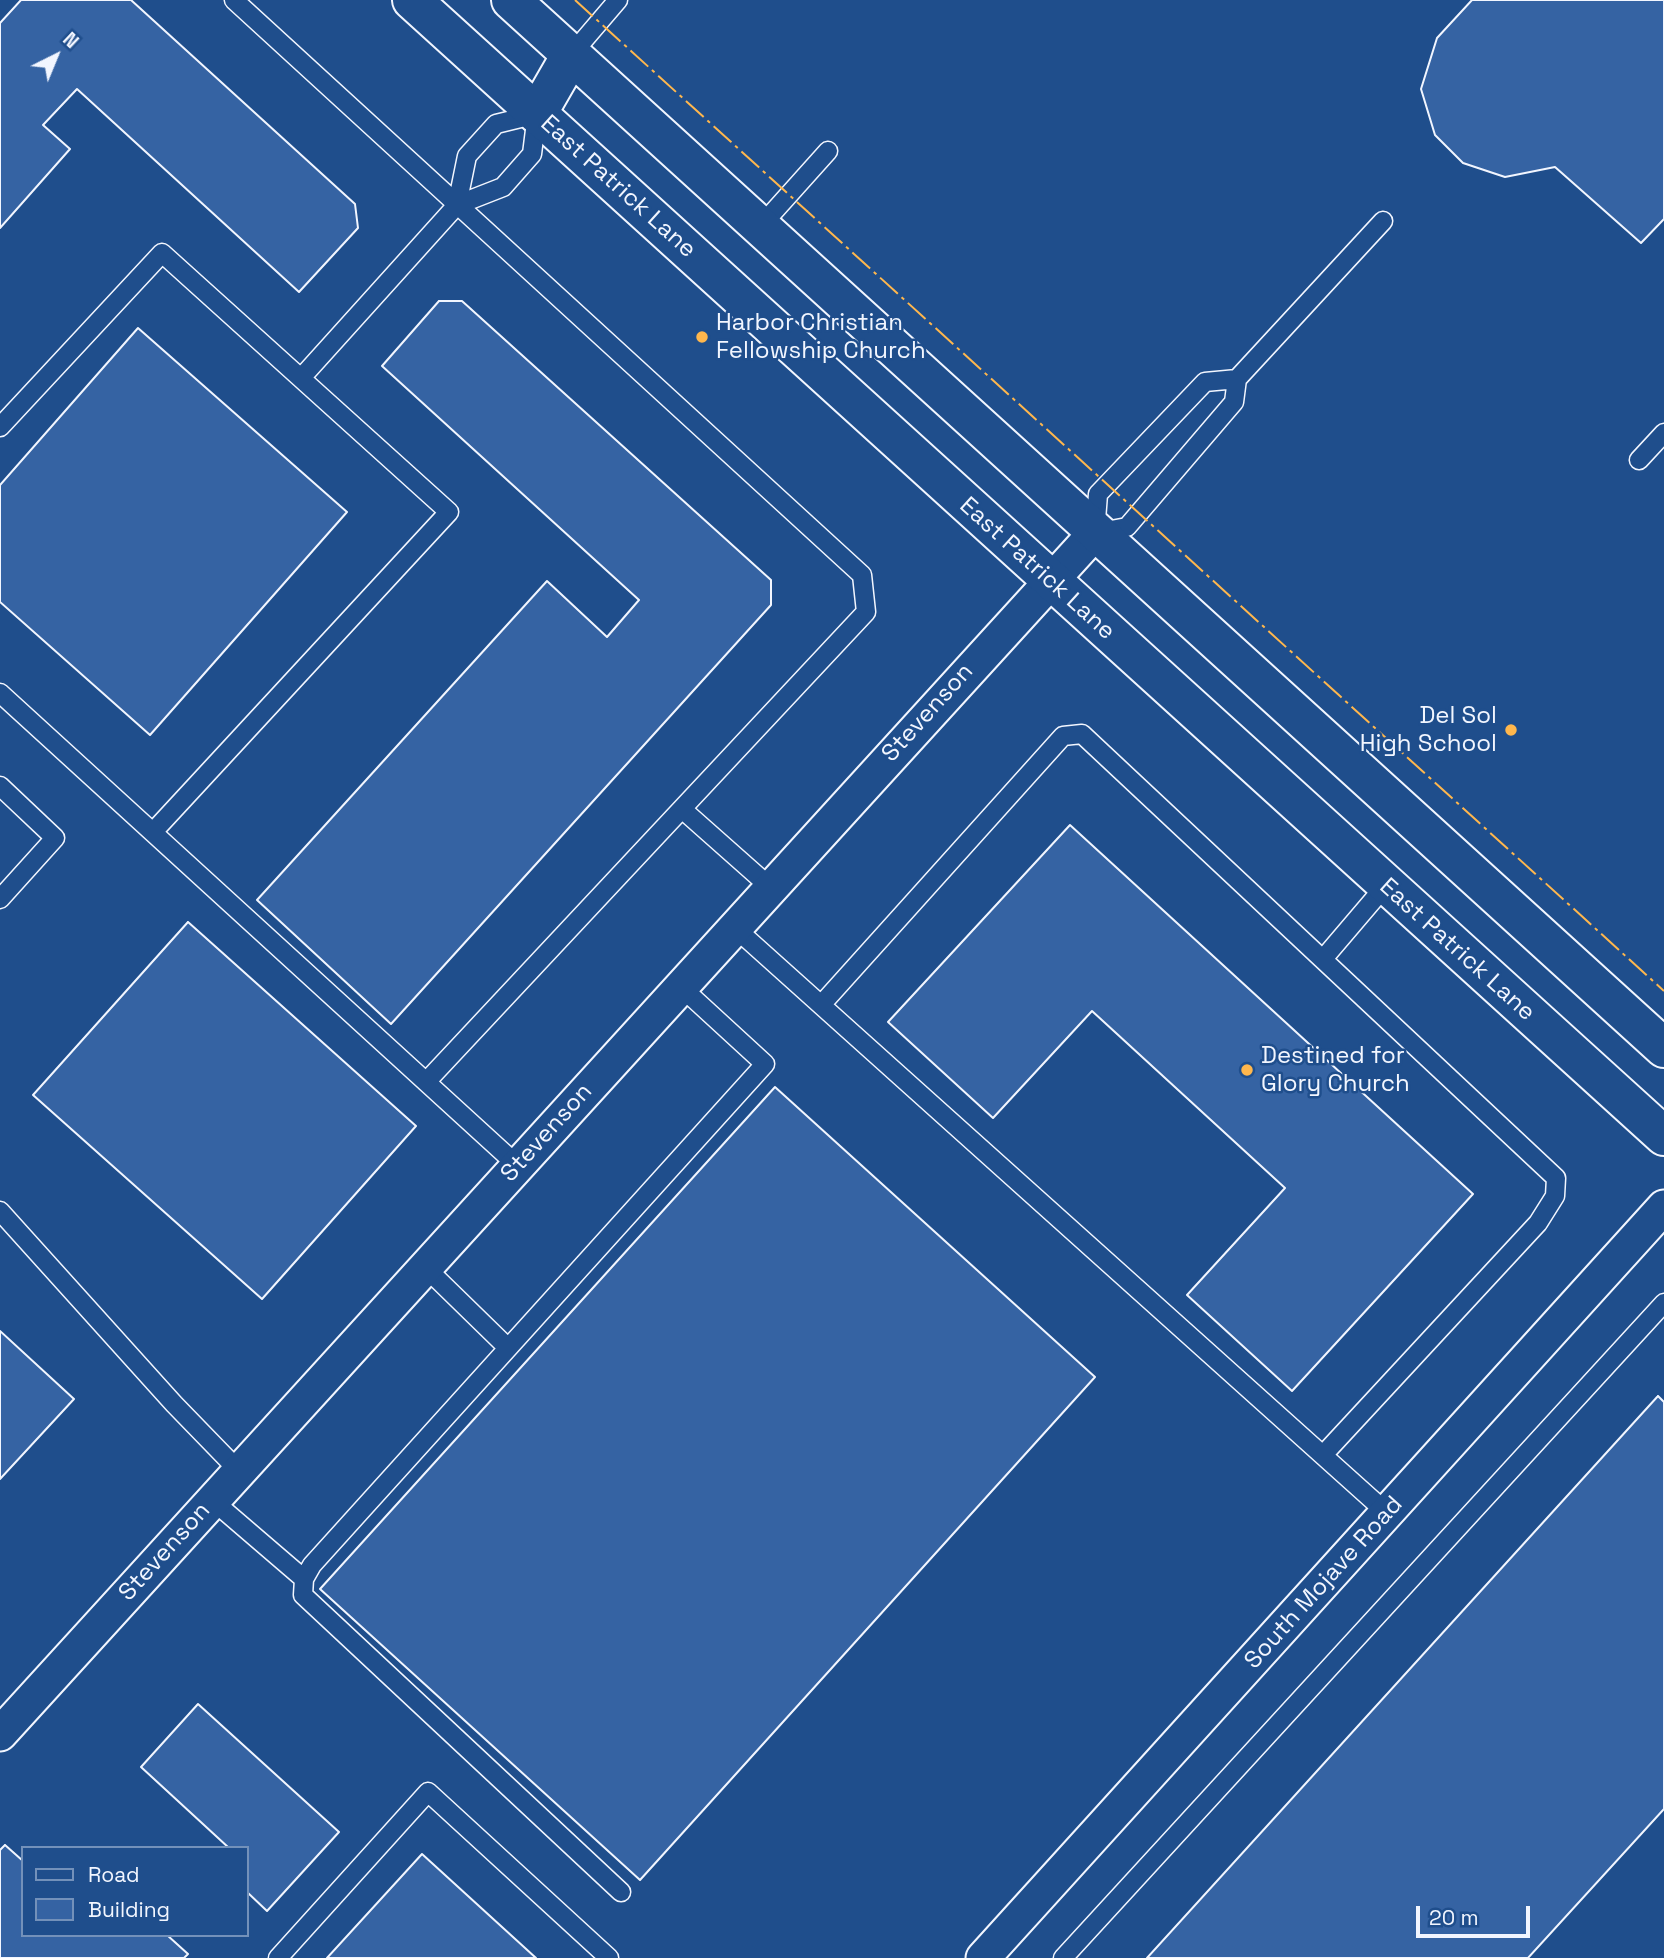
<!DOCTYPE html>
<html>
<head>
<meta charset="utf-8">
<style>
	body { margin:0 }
	#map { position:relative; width:1664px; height:1958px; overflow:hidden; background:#1f4e8c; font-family:"Space Grotesk",sans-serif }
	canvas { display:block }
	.legend { position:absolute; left:21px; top:1846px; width:228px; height:91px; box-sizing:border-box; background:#1f4e8c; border:2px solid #7391ba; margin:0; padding:9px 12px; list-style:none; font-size:21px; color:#f2f6ff }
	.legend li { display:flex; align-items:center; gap:14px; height:35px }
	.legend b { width:35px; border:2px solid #7391ba }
	.north { position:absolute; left:21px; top:21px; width:70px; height:70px; -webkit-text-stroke:5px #1f4e8c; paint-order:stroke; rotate:43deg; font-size:19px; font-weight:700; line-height:28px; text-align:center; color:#f2f6ff }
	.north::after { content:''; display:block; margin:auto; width:24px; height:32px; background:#f2f6ff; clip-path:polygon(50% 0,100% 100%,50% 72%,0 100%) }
	.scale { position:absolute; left:1416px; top:1906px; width:114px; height:32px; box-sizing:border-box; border:4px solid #f2f6ff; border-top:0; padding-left:9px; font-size:21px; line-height:24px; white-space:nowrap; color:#f2f6ff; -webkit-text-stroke:5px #1f4e8c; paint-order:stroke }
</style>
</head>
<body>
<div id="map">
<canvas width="1664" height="1958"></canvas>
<ul class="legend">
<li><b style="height:9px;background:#1f4e8c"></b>Road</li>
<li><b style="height:19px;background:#3563a3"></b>Building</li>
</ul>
<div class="north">N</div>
<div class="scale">20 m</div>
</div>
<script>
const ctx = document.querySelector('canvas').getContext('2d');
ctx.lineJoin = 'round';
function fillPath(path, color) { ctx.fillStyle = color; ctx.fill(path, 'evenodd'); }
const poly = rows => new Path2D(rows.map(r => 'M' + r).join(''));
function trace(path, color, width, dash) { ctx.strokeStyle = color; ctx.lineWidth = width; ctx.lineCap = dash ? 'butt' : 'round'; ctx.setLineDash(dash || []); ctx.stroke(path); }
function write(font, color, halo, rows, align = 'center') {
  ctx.font = font + ' "Space Grotesk",sans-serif'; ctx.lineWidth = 5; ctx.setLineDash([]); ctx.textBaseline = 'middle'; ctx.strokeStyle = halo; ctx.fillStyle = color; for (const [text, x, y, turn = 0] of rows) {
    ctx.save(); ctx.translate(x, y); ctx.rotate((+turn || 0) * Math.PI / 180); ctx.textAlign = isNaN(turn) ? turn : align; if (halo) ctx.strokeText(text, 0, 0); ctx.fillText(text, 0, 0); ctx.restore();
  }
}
const building = poly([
	[21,0,131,0,355,204,358,228,299,292,77,89,43,125,70,149,0,228,0,23,21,0],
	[1472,0,1664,0,1664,219,1641,243,1555,167,1505,177,1463,163,1435,135,1421,89,1437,38,1472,0],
	[439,301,462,301,771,580,771,605,391,1024,257,900,547,581,607,637,639,600,382,366,439,301],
	[138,328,347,512,150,735,0,602,0,485,138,328],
	[1070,825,1473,1194,1292,1391,1187,1295,1285,1188,1092,1011,993,1118,888,1022,1070,825],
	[188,922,416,1126,262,1299,33,1095,188,922],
	[775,1087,1095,1377,640,1880,320,1589,775,1087],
	[0,1331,74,1399,0,1479,0,1331],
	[1658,1396,1664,1402,1664,1809,1528,1958,1147,1958,1658,1396],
	[198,1704,339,1832,267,1911,247,1892,247,1848,229,1848,141,1767,198,1704],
	[5,1845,23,1861,23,1935,167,1935,188,1954,184,1958,0,1958,0,1850,5,1845],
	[422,1854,536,1958,327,1958,422,1854]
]);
fillPath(building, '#3563a3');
trace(building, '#f2f6ff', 2);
const service = poly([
	[234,0,862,575,866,612,426,1082],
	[571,55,618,0],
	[759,228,828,151],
	[301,378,457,205,503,187,532,154,537,114,496,124,467,156,457,205],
	[1237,379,1205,382,1098,494,1095,533,1127,527,1234,402,1237,379,1383,221],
	[0,427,162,253,449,512,153,832],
	[1639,460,1664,433],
	[0,693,517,1165],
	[0,786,55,838,0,899],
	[682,809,770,887],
	[734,927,1387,1513],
	[1323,959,1386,885],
	[821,1005,1063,736,1082,734,1556,1178,1555,1196,1538,1223,1323,1455],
	[0,1211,174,1404,239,1471],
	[425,1267,507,1347],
	[212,1500,304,1579],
	[621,1892,303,1595,304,1579,312,1565,765,1064,680,986],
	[278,1958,428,1792,609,1958],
	[1063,1958,1664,1303]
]);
const minor = poly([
	[0,1734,1095,533],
	[983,1958,1664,1207]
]);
const secondary = poly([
	[412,0,1664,1136],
	[511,0,1664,1048],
	[537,114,571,55]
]);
trace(service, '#f2f6ff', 21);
trace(minor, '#f2f6ff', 37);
trace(secondary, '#f2f6ff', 42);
trace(service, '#1f4e8c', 18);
trace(minor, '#1f4e8c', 33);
trace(secondary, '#1f4e8c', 38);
trace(poly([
	[575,0,1664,991]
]), '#ffb74d', 2, [24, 5, 3.5, 5]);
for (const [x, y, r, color] of [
	[702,337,7,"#ffb74d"],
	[1511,730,7,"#ffb74d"],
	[1247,1070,7,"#ffb74d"]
]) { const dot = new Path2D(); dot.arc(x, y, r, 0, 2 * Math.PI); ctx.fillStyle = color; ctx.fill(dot); trace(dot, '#1f4e8c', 2.5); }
write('24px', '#f2f6ff', '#1f4e8c', [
	["East Patrick Lane",618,187,42],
	["East Patrick Lane",1037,569,42],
	["Stevenson",928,713,-48],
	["East Patrick Lane",1457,950,42],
	["Stevenson",547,1133,-48],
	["Stevenson",165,1552,-48],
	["South Mojave Road",1324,1583,-48]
]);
write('24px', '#f2f6ff', '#1f4e8c', [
	["Harbor Christian",716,323],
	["Fellowship Church",716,351],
	["Del Sol",1497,716,"right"],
	["High School",1497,744,"right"],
	["Destined for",1261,1056],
	["Glory Church",1261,1084]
], 'left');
</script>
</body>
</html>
